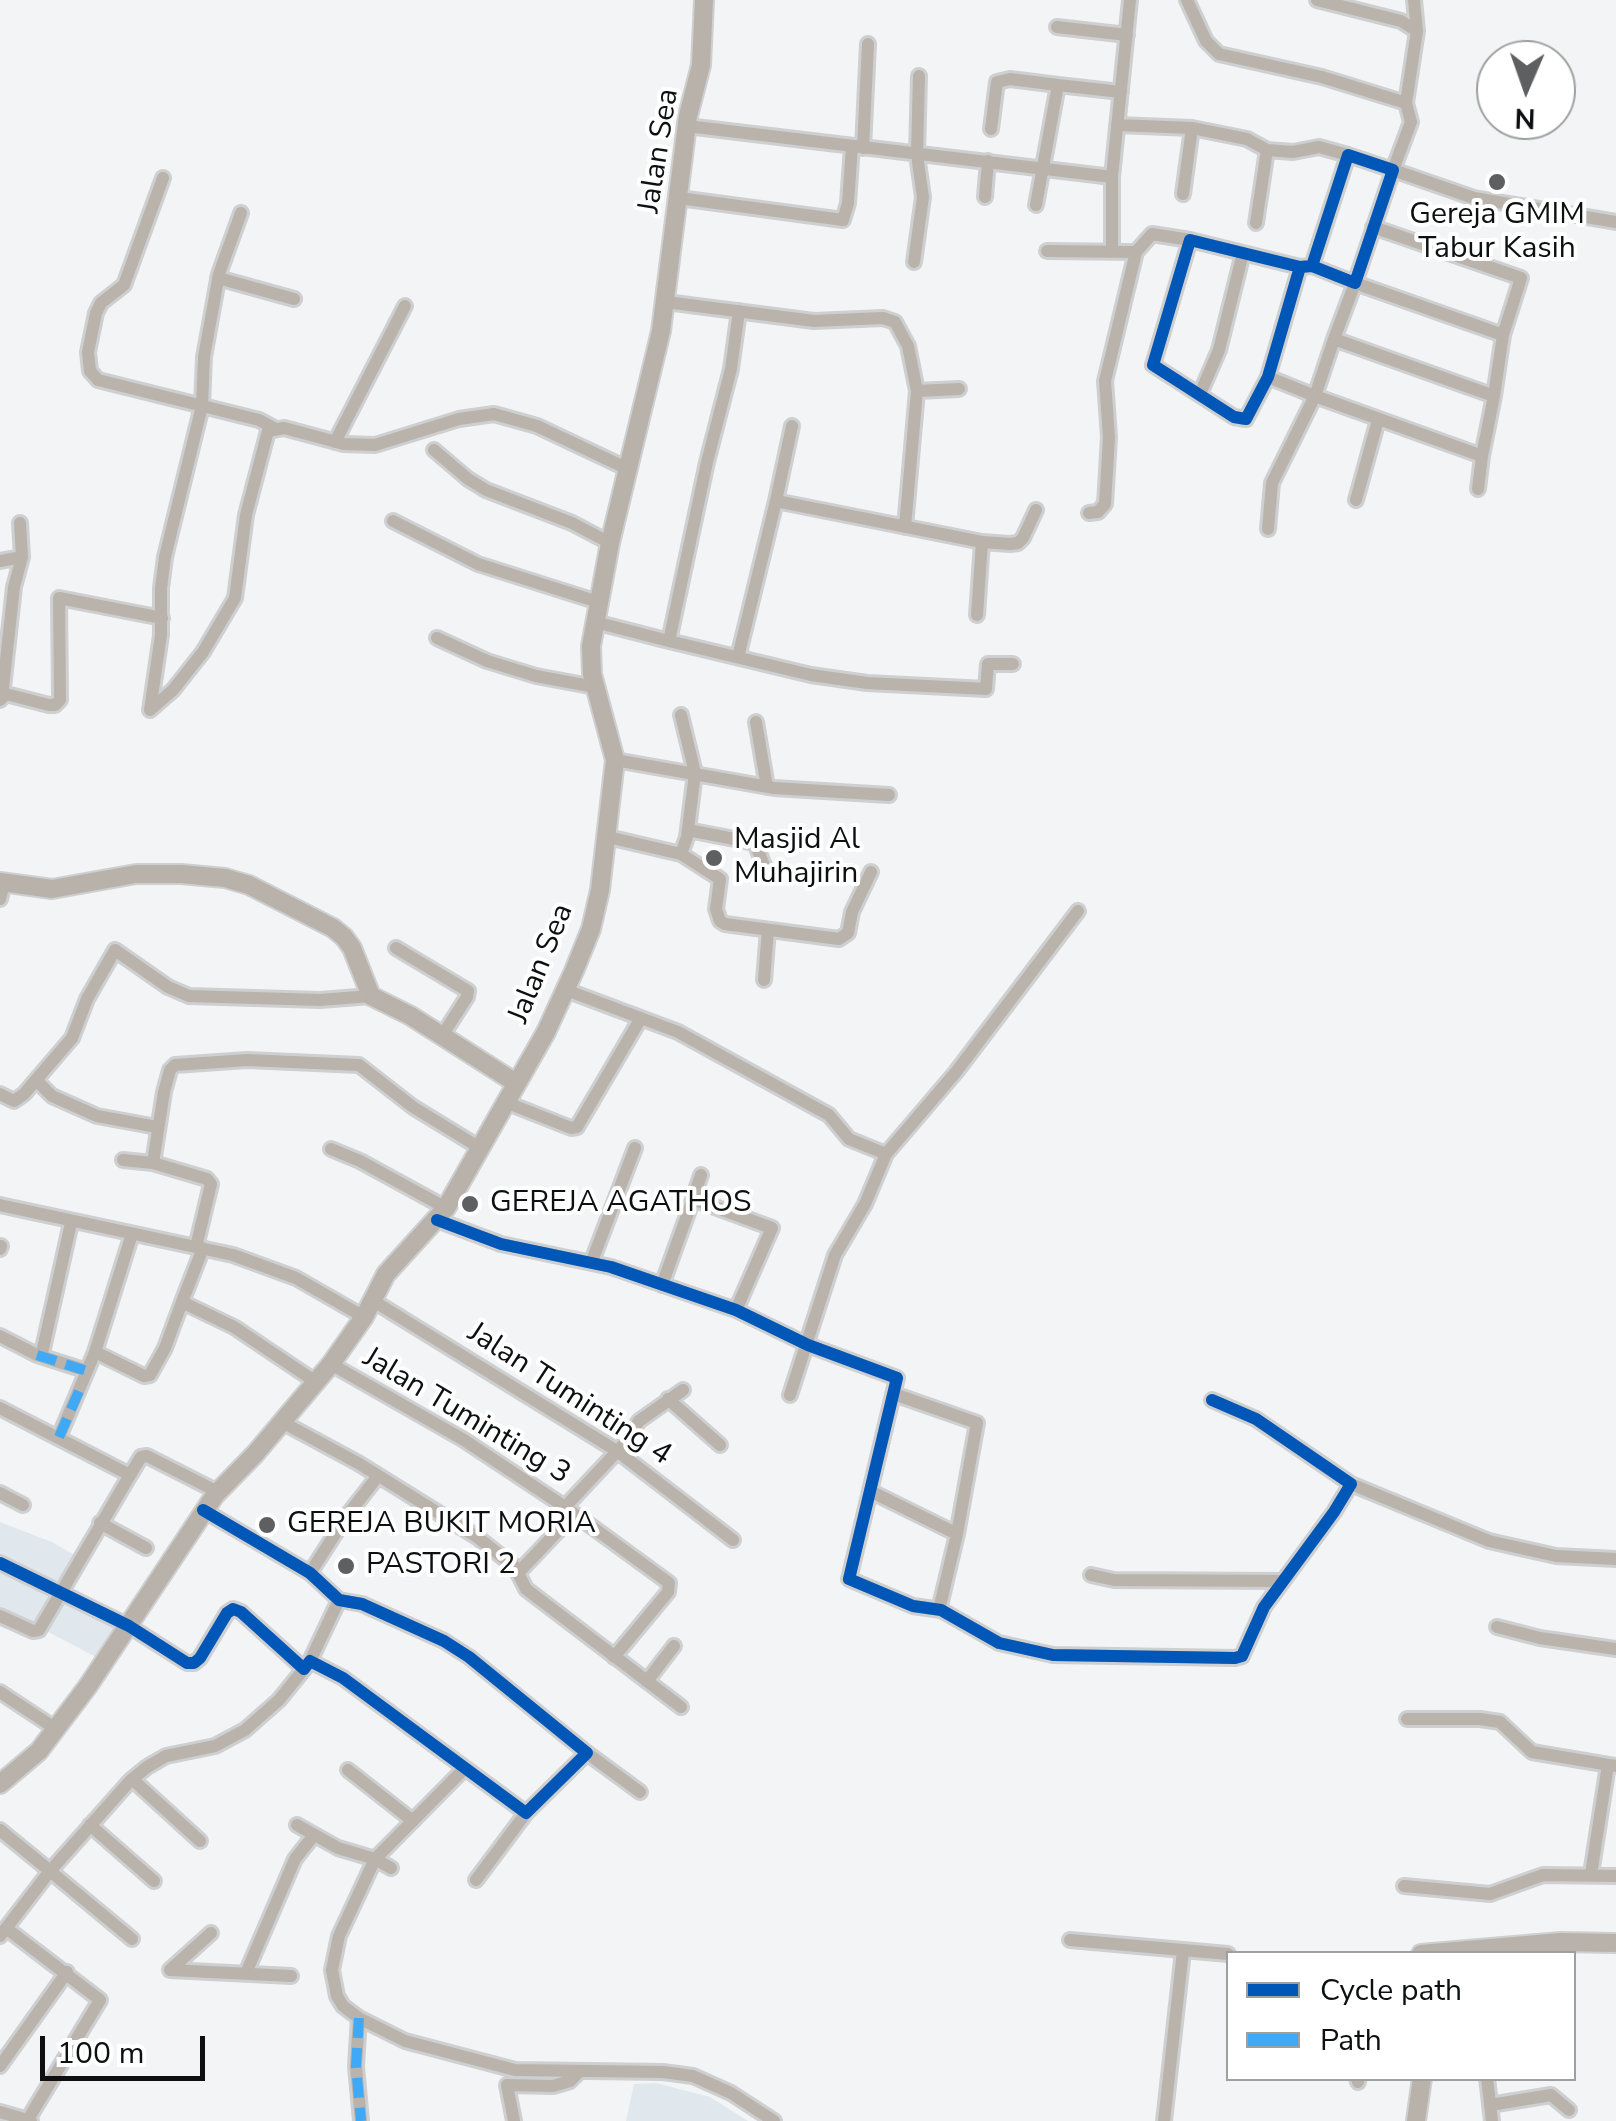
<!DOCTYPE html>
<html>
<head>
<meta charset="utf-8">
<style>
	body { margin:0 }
	#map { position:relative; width:1616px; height:2121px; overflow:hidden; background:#f2f4f6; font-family:"Nunito Sans",sans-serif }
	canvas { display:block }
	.legend { position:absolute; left:1226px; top:1951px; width:350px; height:130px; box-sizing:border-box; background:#fff; border:2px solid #9e9f9f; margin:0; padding:12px 18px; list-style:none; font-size:30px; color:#0d0f10 }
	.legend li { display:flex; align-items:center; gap:20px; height:50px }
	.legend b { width:50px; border:2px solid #9e9f9f }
	.north { position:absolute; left:1476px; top:40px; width:100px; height:100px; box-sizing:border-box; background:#fff; border:2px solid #9e9f9f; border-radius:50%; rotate:182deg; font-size:28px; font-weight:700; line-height:40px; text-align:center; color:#0d0f10 }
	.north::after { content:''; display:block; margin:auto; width:35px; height:45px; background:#5d5f60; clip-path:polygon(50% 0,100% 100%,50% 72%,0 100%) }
	.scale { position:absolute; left:40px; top:2036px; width:165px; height:45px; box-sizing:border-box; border:5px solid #0d0f10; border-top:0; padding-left:12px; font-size:30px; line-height:35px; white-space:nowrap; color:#0d0f10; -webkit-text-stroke:8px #fff; paint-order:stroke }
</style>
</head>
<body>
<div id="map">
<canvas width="1616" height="2121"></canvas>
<ul class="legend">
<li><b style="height:12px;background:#0057b8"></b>Cycle path</li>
<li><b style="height:12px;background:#3fa9f5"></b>Path</li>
</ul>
<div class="north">N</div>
<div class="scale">100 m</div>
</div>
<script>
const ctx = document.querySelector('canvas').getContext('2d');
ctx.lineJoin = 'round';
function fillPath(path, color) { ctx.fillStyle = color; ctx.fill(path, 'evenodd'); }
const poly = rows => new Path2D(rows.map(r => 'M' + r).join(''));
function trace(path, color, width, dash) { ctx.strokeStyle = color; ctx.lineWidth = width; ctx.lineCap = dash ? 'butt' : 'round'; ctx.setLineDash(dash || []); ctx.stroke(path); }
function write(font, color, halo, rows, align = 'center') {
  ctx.font = font + ' "Nunito Sans",sans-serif'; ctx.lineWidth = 8; ctx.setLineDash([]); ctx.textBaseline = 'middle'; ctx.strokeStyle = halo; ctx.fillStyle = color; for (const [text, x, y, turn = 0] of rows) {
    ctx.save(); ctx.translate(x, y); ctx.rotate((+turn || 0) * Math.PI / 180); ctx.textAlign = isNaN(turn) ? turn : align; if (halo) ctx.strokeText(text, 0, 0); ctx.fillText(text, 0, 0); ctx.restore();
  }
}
fillPath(poly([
	[0,1522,52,1542,78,1557,59,1592,127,1624,102,1660,0,1607],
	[656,2083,710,2097,748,2121,626,2121,634,2084]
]), '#e0e8ed');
const street = poly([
	[1187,0,1206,41,1219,54,1322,77,1406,103,1411,122,1393,170,1474,198,1616,222],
	[1317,0,1401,21,1417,31,1406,103],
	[1414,0,1417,31],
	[1057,27,1127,35],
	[1117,125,1192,128,1247,139,1267,150,1293,152,1319,147,1348,155],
	[687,126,1112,177,1130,0],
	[991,129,997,82,1010,79,1058,85],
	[863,148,868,44],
	[163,178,124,285,101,303,96,313,88,352,90,371,98,380,259,420,274,428],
	[1183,194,1192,128],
	[985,197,988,161],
	[679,198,843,220,848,203,852,146],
	[1036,205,1058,85,1121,92],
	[1256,223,1267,150],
	[1373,227,1521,278,1503,335,1355,283,1334,339,1494,396,1503,335],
	[1047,251,1136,252,1152,234,1190,240],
	[1112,251,1112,177],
	[914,262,923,197,917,155,919,76],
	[1300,267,1268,377,1246,419,1234,417,1153,365,1190,240,1300,267,1312,266,1355,283,1393,170,1348,155,1312,266],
	[218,278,294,299],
	[666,302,814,321,883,318,895,322,908,346,917,391,905,527],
	[1268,377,1315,396,1334,339],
	[917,391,959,389],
	[1200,394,1219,350,1243,253],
	[335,442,405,306],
	[434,450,468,479,486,490,572,523,610,543],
	[1478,489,1482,456],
	[1356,500,1378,420],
	[776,501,792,426],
	[1089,513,1098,512,1105,504,1109,437,1105,381,1136,252],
	[393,521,478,564,598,602],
	[1268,529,1272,483,1315,396,1482,456,1494,396],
	[0,561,22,557],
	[977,615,982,542],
	[595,622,669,641,707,462,731,369,739,311],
	[437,638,487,661,536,676,595,687],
	[669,641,811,675,867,683,986,689,988,664,1013,664],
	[738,657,776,501,982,542,1010,544,1018,543,1023,538,1036,510],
	[2,697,14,587,22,557,20,523],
	[0,700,6,694,49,705,55,705,60,700,59,598,162,618],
	[150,710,173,690,203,652,235,598,246,515,268,431,284,428,344,444,375,445,459,419,494,414,537,426,628,469],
	[150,710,161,635,161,588,165,557,202,406,204,357,219,274,241,213],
	[756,722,767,787],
	[615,760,774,788,889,795],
	[688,830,755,843,765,868],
	[608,837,681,854,687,837,695,773,681,715],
	[681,854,720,879,716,909,720,921,725,924,839,939,848,933,852,912,871,872],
	[0,899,4,883],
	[396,948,468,991,467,997,442,1036],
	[764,980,768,930],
	[566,990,678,1032,829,1115,849,1139,886,1154,956,1072,1078,911],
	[36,1080,52,1096,97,1116,157,1127],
	[0,1094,14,1101,24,1094,72,1038,87,999,115,950,168,987,189,996,320,1000,371,996],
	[505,1102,571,1128,577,1127,641,1018],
	[331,1149,360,1161,446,1208],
	[123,1160,153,1163],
	[701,1175,693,1199,772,1228,736,1310],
	[0,1205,233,1255,296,1278,364,1317],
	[437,1220,501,1244,611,1267,736,1310,808,1345,897,1378,849,1579,913,1606,941,1610,999,1643,1053,1655,1235,1658,1242,1656,1264,1607,1334,1512,1351,1484,1256,1419,1212,1400],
	[132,1234,95,1352,144,1376,150,1375,165,1348,182,1302,234,1327,316,1382],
	[196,1247,211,1184,207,1179,153,1163,164,1092,170,1070,175,1065,247,1060,359,1065,413,1107,480,1148],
	[0,1249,1,1246],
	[592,1261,635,1148],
	[662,1285,693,1199],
	[372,1300,617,1451,733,1540],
	[182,1302,203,1248],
	[0,1336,37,1355,42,1353,71,1223],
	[37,1355,87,1371],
	[331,1364,464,1440,565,1507,669,1583,668,1592,614,1657],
	[894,1394,977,1423,957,1534],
	[790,1395,835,1255,865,1204,886,1154],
	[668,1399,720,1445],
	[0,1408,130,1475,39,1630,33,1631,0,1616],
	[282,1422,358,1463,477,1537,515,1567,526,1589,681,1707],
	[59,1437,95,1352],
	[130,1475,141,1457,147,1456,218,1492],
	[1351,1484,1489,1541,1556,1556,1616,1559],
	[870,1491,957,1534,939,1610],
	[0,1493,23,1505],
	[565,1507,625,1443,639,1421,683,1390],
	[100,1523,146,1548],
	[0,1563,129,1626,187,1663,194,1663,200,1658,227,1613,233,1609,241,1612,304,1669,310,1661,343,1678,526,1813,587,1753,469,1657,444,1641,362,1604,339,1600,310,1573,203,1510],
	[310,1573,346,1517,378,1476],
	[518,1573,574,1514],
	[1091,1575,1114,1580,1283,1581],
	[1497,1627,1540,1638,1616,1649],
	[310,1661,339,1600],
	[647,1681,674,1646],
	[0,1692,56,1729],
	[1407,1719,1480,1719,1500,1722,1532,1752,1616,1766],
	[587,1753,640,1792],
	[348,1770,413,1821],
	[132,1779,200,1841],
	[90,1825,154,1881],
	[297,1825,338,1848,375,1859,339,1936,332,1970,337,1996,343,2006,359,2018,405,2041,515,2070,663,2072,693,2076,731,2093,774,2121],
	[0,1830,50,1871,0,1936],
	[391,1868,375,1859,464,1769],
	[1591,1874,1608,1765],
	[476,1880,526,1813],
	[1404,1886,1490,1894,1543,1875,1616,1876],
	[6,1928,100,2000,27,2121],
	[211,1933,170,1970,291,1976],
	[132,1939,50,1871,130,1781,147,1767,166,1756,215,1746,245,1730,279,1700,304,1669],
	[1070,1940,1228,1954],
	[246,1973,295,1859,314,1835],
	[359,2018,356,2066,361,2121],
	[0,2066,67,1972],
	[1357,2078,1358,2082],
	[1487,2078,1492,2121],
	[1490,2105,1551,2095,1569,2110],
	[0,2112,31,2121],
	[514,2121,507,2085,553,2086,570,2081,580,2071],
	[1164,2121,1183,1951]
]);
const secondary = poly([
	[0,882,52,889,136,874,181,874,225,878,249,885,333,928,344,937,352,948,371,996,411,1016,516,1083],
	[0,1784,39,1751,88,1686,215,1495,255,1454,331,1364,364,1317,386,1274,446,1208,546,1032,574,971,591,929,600,890,615,760,592,674,591,646,610,543,661,331,688,116,701,65,704,0],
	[1421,1954,1561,1942,1616,1943],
	[1416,2121,1422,2078]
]);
trace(street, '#cecfd0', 18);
trace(secondary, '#cecfd0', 22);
trace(street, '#bab3ab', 12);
trace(secondary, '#b9b2aa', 18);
trace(poly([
	[37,1355,87,1371],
	[59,1437,83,1382],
	[359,2018,356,2066,361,2121]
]), '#3fa9f5', 10, [20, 10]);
trace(poly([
	[1300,267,1268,377,1246,419,1234,417,1153,365,1190,240,1300,267,1312,266,1355,283,1393,170,1348,155,1312,266],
	[437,1220,501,1244,611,1267,736,1310,808,1345,897,1378,849,1579,913,1606,941,1610,999,1643,1053,1655,1235,1658,1242,1656,1264,1607,1334,1512,1351,1484,1256,1419,1212,1400],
	[0,1563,129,1626,187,1663,194,1663,200,1658,227,1613,233,1609,241,1612,304,1669,310,1661,343,1678,526,1813,587,1753,469,1657,444,1641,362,1604,339,1600,310,1573,203,1510]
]), '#0057b8', 12);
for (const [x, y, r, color] of [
	[1497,182,10,"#5d5f60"],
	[714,858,10,"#5d5f60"],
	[470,1204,10,"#5d5f60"],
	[267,1525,10,"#5d5f60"],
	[346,1566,10,"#5d5f60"]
]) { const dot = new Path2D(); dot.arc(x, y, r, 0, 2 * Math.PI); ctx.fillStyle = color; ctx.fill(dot); trace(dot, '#fff', 4); }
write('30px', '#0d0f10', '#fff', [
	["Jalan Sea",660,151,-81],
	["Jalan Sea",542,964,-68],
	["Jalan Tuminting 4",569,1395,33],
	["Jalan Tuminting 3",466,1417,31]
]);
write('30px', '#0d0f10', '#fff', [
	["Gereja GMIM",1497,216,"center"],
	["Tabur Kasih",1497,250,"center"],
	["Masjid Al",734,841],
	["Muhajirin",734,875],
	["GEREJA AGATHOS",490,1204],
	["GEREJA BUKIT MORIA",287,1525],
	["PASTORI 2",366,1566]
], 'left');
</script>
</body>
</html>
